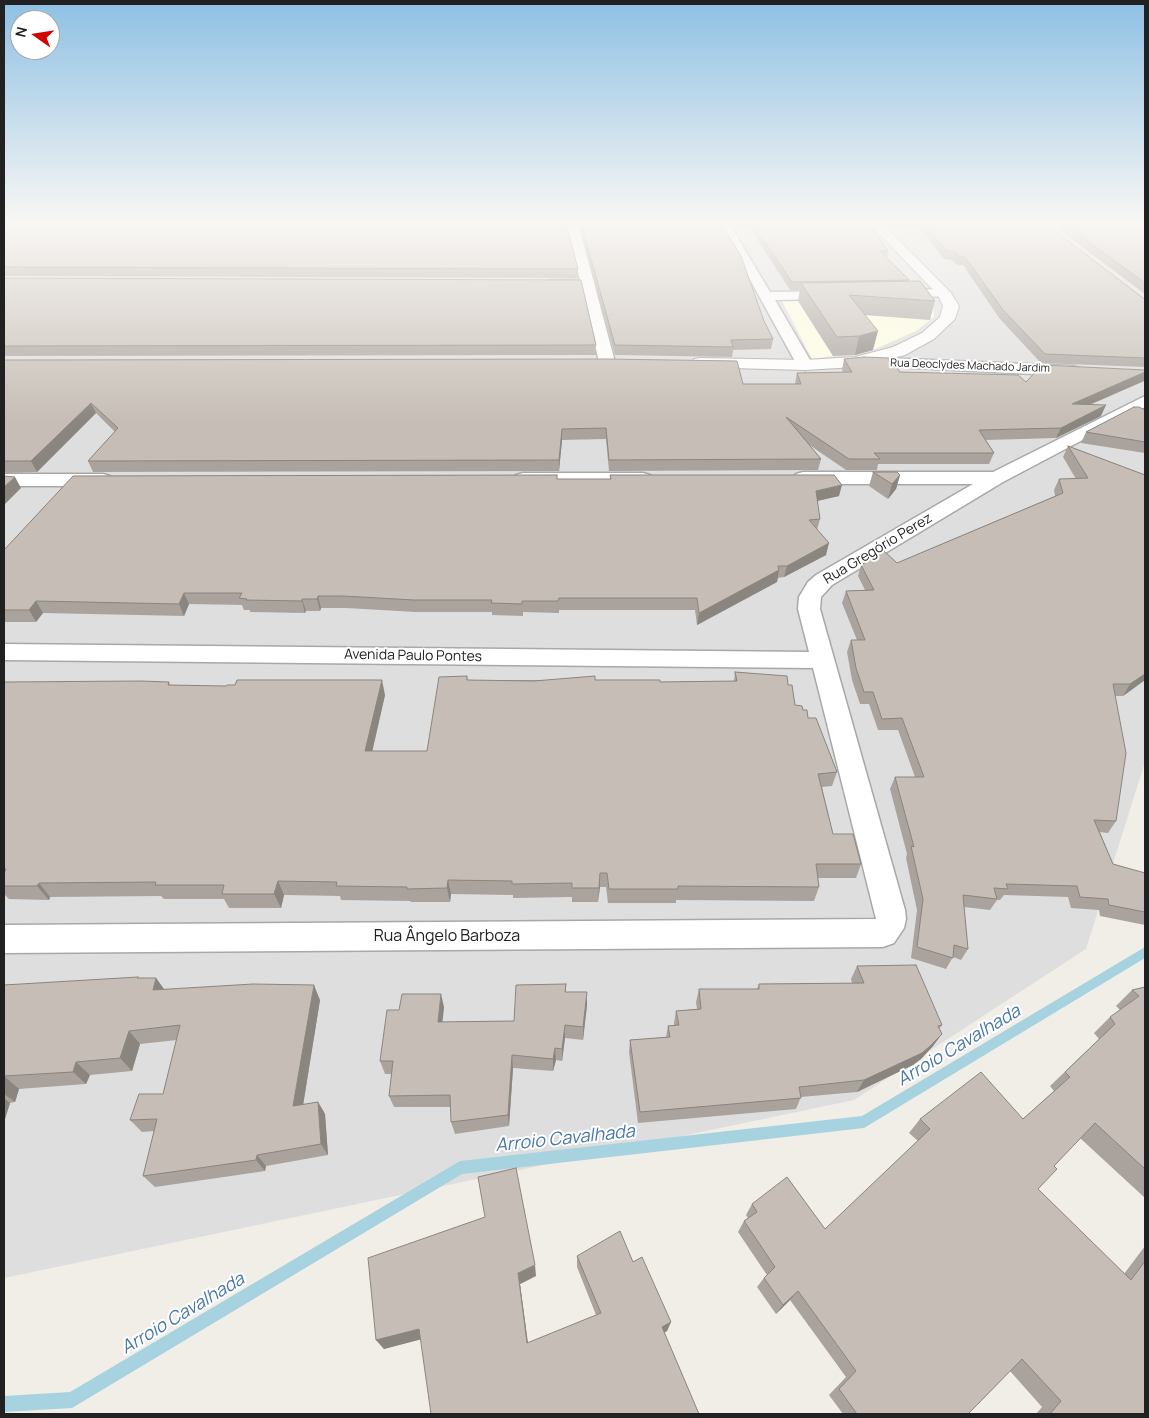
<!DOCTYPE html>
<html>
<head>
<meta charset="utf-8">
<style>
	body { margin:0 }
	#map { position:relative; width:1149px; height:1418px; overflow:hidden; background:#f1eee7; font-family:Manrope,sans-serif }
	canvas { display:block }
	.frame { position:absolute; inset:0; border:5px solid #212121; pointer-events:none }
	.north { position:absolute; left:10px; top:10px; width:50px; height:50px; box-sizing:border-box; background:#fff; border:1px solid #a6a6a6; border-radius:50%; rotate:283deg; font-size:14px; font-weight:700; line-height:20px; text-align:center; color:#212121 }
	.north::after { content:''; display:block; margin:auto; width:18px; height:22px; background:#d10300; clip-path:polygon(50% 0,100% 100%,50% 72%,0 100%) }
</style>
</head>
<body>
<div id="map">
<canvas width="1149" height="1418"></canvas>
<div class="frame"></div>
<div class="north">N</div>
</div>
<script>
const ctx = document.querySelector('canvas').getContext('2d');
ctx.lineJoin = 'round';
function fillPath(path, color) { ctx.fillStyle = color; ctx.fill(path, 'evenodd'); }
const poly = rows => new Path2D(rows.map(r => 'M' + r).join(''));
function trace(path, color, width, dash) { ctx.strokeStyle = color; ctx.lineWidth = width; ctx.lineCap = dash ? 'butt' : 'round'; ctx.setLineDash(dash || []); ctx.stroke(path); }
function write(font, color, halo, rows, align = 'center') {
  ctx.font = font + ' Manrope,sans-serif'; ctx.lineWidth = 4; ctx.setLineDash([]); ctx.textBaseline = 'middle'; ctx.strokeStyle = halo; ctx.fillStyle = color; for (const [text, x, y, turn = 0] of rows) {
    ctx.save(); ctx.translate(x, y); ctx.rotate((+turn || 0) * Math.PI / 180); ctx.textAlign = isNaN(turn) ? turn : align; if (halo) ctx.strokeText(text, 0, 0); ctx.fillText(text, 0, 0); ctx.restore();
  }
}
fillPath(poly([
	[4,223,1113,223,1145,245,1145,762,1086,949,854,1100,4,1278]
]), '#dfdede');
fillPath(poly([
	[933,296,934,317,916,331,873,350,812,359,781,299]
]), '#ffffe2');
fillPath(poly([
	[1145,947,1145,958,864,1128,462,1174,72,1408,4,1412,4,1396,70,1392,460,1161,862,1116,1145,947]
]), '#a7d2df');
const minor = poly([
	[578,223,615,362,612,365,607,367,602,365,599,362,582,288,549,288,542,284,549,280,580,280,568,230,533,230,527,227,533,224,578,223],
	[719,223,729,223,770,292,832,291,839,295,832,299,775,300,813,365,810,368,805,370,800,368,797,365,719,223],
	[944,289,951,293,949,296,894,298,887,294,894,290,944,289],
	[860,357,1073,366,1079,368,1081,371,1079,374,1073,376,855,365,852,362,855,359,860,357],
	[1145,396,1145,407,1003,482,832,585,821,597,820,609,905,910,906,919,904,928,894,943,883,947,4,953,4,925,876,919,813,668,4,660,4,644,809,652,798,609,799,597,808,582,816,575,973,484,803,484,796,482,794,478,796,474,803,472,993,472,1145,396],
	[523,473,643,473,650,475,652,479,650,483,643,485,523,485,516,483,514,479,516,475,523,473],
	[4,474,103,474,110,476,112,480,110,484,103,486,4,486,4,474]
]);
const tertiary = poly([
	[869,223,882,223,951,293,959,306,955,319,934,339,905,355,855,367,805,370,694,367,692,363,694,359,700,358,805,360,855,357,893,347,922,333,940,317,943,306,938,295,869,223]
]);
trace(minor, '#a8a8a8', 3);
trace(tertiary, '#a8a8a8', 2);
fillPath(minor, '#fff');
fillPath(tertiary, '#fff');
fillPath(poly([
	[4,223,578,269,578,278,4,276],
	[578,223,721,223,764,321,773,339,771,349,733,350,732,357,615,355],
	[747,223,868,223,888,251,887,258,909,280,909,282,935,301,930,320,864,315,873,350,855,355,833,356,798,301,800,290,790,290],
	[916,223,1045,223,1143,298,1145,298,1145,367,1041,363,1000,319,963,265,958,265,952,260,944,259],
	[1050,223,1145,223,1145,294],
	[4,278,596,345,596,355,4,356],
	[844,359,900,372,1026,382,1144,381,1090,405,1101,416,1056,438,986,440,994,453,989,464,878,464,877,470,846,470,808,444,821,459,818,470,609,471,606,439,562,440,559,471,93,472,88,461,115,432,96,413,37,472,4,473,4,360,743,384,795,384,797,373,843,372,842,370],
	[1145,410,1145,453,1081,443,1086,432],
	[1068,446,1145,475,1145,680,1123,696,1115,696,1116,821,1108,833,1100,832,1113,864,1145,873,1145,925,1100,916,1099,910,1071,908,1068,897,1004,895,1000,900,997,900,990,910,964,907,968,949,961,960,953,957,946,969,911,958,917,910,906,858,907,854,890,789,895,777,915,777,898,730,878,730,869,704,860,704,852,680,847,652,851,640,857,640,842,603,846,591,865,590,858,576,861,565,897,563,1055,496,1054,490,1059,479,1076,479,1063,457],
	[873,472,900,475,896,489,888,499,869,486],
	[557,475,557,479,610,479,610,475,839,496,817,501,820,519,817,530,826,555,784,577,778,578,777,582,697,625,695,610,559,610,559,613,523,612,523,616,492,615,492,612,416,612,346,608,321,608,320,611,306,611,305,613,250,612,250,610,244,610,242,605,189,604,184,616,43,613,36,622,4,622,4,550],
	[735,672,788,685,795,705,803,710,808,718,837,772,832,786,822,787,833,834,861,864,856,878,818,878,819,887,814,901,676,900,676,903,608,903,606,887,600,887,598,902,572,902,572,897,513,898,513,895,451,894,450,902,411,902,410,901,341,900,340,896,284,895,281,908,229,908,224,899,164,899,161,896,50,897,49,900,9,899,4,894,4,682,169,682,170,685,385,695,372,751,427,751,467,676,468,680,595,680,660,682,734,681],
	[857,966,942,1025,939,1029,933,1046,921,1059,913,1065,857,1092,801,1097,796,1109,638,1123,629,1052,630,1040,666,1037,668,1026,674,1025,674,1023,676,1011,697,1009,696,1002,699,989,757,989,759,984,852,983,851,979],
	[156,978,164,989,320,1000,303,1105,318,1102,325,1114,328,1155,266,1166,265,1171,155,1187,143,1176,154,1131,142,1132,130,1120,163,1094,177,1040,140,1044,132,1071,90,1075,86,1084,19,1089,15,1102,10,1103,4,1122,4,985],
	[566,984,566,992,587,1005,583,1040,565,1038,562,1061,556,1060,553,1071,513,1068,509,1126,455,1134,451,1122,451,1107,394,1107,389,1096,392,1074,385,1074,380,1061,399,1010,444,1007,442,1022,514,1021],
	[1145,987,1145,1198,1080,1138,1054,1166,1038,1189,1124,1274,1145,1246,1145,1414,1036,1414,1042,1407,1010,1371,968,1414,843,1414,829,1395,846,1377,790,1300,776,1314,757,1287,764,1278,767,1275,738,1232,744,1221,748,1218,746,1215,752,1204,825,1229,918,1141,909,1133,920,1119,1023,1119,1054,1091,1050,1086,1099,1039,1094,1033,1110,1017,1120,1010,1116,1006,1132,990],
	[577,1256,633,1262,671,1322,667,1331,664,1333,699,1414,421,1339,384,1349,376,1340,536,1276,520,1284,528,1343,596,1315,577,1267]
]), '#aaa39d');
fillPath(poly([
	[878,331,873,350,855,355,859,336],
	[1145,372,1145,378,1144,381,1067,414,1072,404],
	[91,403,96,413,37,472,31,461],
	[1106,405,1101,416,1056,438,1061,428],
	[562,429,562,440,559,471,559,460],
	[900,475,896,489,888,499,892,484],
	[15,477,21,488,4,505,4,487],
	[842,485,839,496,813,502,816,491],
	[829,543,826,555,784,577,787,566],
	[779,570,777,582,697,625,699,613],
	[184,593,189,604,184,616,179,604],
	[318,596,321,608,320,611,317,599],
	[302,599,306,611,305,613,302,601],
	[36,601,43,613,36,622,29,610],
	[1145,674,1145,680,1123,696,1130,684],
	[382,680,385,695,369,766,365,751],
	[600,873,600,887,598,902,599,888],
	[448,880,451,894,450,902,447,888],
	[278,881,284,895,281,908,274,894],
	[39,883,50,897,49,900,37,886],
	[156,978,166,992,153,990],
	[314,985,320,1000,301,1118,293,1106],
	[587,992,587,1005,583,1040,583,1027],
	[441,994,444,1007,441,1035,438,1022],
	[565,1025,565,1038,562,1061,562,1049],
	[129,1031,140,1044,132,1071,120,1058],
	[942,1034,933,1046,921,1059,913,1065,857,1092,864,1080],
	[555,1048,556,1060,553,1071,553,1059],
	[512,1055,513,1068,509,1126,508,1115],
	[76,1062,90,1075,86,1084,73,1072],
	[4,1076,19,1089,15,1102,4,1094],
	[4,1098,10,1103,4,1122],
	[318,1102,325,1114,328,1155,321,1144],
	[257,1155,266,1166,265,1171,256,1160],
	[535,1265,536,1276,520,1284,529,1352,527,1343,518,1273],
	[798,1291,790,1300,776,1314,783,1305],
	[671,1322,667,1331,658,1336,662,1327],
	[419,1329,426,1338,384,1349,376,1340]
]), '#8b857f');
const building = poly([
	[4,223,566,223,578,269,4,267,4,223],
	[581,223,721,223,741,256,764,321,773,339,731,340,733,347,615,345,581,223],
	[752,223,868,223,888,251,880,251,909,280,792,282,752,223],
	[924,223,1045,223,1143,298,1145,298,1145,358,1045,354,1003,310,965,257,960,257,955,252,946,251,924,223],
	[1063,223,1145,223,1145,283,1063,223],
	[4,278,581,280,596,345,4,346,4,278],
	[920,281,935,301,849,295,878,331,859,336,837,337,801,283,920,281],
	[864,357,889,358,900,372,1018,375,1026,382,1042,365,1145,370,1145,372,1072,404,1106,405,1061,428,979,430,994,453,874,453,880,459,849,459,786,417,821,459,609,460,606,428,562,429,559,460,88,461,118,428,91,403,31,461,4,461,4,360,607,359,737,361,743,384,801,384,797,373,852,372,844,359,864,357],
	[1134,407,1139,407,1145,410,1145,442,1086,432,1134,407],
	[1068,446,1145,475,1145,674,1130,684,1113,684,1126,753,1116,821,1094,820,1113,864,1145,873,1145,912,1109,905,1108,899,1080,897,1077,886,1006,884,1008,889,994,888,997,899,963,895,968,949,954,945,953,958,917,947,923,899,911,846,914,847,895,777,924,777,902,718,882,719,873,692,864,692,856,668,851,640,865,640,846,591,874,590,861,565,884,551,897,563,1063,493,1059,479,1088,478,1068,446],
	[873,472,897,472,900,475,892,484,873,472],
	[557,475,557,479,611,479,610,475,834,475,842,485,816,491,820,519,809,520,829,543,787,566,778,566,779,570,699,613,697,598,559,598,558,601,522,601,522,604,491,603,492,600,414,600,343,596,318,596,317,599,302,599,302,601,246,600,247,599,239,598,242,593,184,593,179,604,36,601,29,610,4,610,4,550,73,476,557,475],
	[4,476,15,477,4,487,4,476],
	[735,672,787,676,788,685,792,685,795,705,802,706,803,710,807,710,808,718,816,718,837,772,818,774,833,834,853,834,861,864,816,864,819,887,678,886,678,889,609,889,607,873,600,873,599,888,572,888,572,883,512,884,512,881,448,880,447,888,407,889,407,887,336,886,337,882,278,881,274,894,222,894,224,885,155,885,156,882,39,883,37,886,4,886,4,873,6,869,4,869,4,682,140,681,169,682,168,685,226,686,227,685,235,685,237,680,382,680,365,751,427,751,439,677,467,676,467,680,534,681,595,676,595,680,660,680,660,682,737,681,735,672],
	[916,965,942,1025,938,1026,942,1034,929,1047,922,1053,864,1080,799,1087,801,1098,640,1112,630,1040,670,1037,668,1026,679,1025,676,1011,701,1009,699,989,759,989,759,984,864,983,857,966,916,965],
	[138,977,137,978,156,978,153,990,253,984,314,985,293,1106,318,1102,321,1144,257,1155,256,1160,143,1176,157,1119,130,1120,139,1094,163,1094,180,1025,129,1031,120,1058,76,1062,73,1072,4,1076,4,985,138,977],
	[566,984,565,992,587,992,583,1027,565,1025,562,1049,555,1048,553,1059,512,1055,508,1115,451,1122,450,1095,389,1096,393,1061,380,1061,387,1010,399,1010,402,994,441,994,438,1022,514,1021,516,985,566,984],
	[1145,987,1145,1169,1095,1123,1054,1166,1057,1169,1038,1189,1131,1280,1145,1261,1145,1414,1050,1414,1061,1401,1022,1359,968,1414,857,1414,839,1389,856,1371,798,1291,783,1305,764,1278,775,1267,744,1221,757,1212,752,1204,787,1177,825,1229,930,1129,920,1119,981,1072,1023,1119,1070,1077,1065,1072,1115,1024,1110,1017,1139,996,1132,990,1145,987],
	[516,1168,535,1265,518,1273,527,1343,601,1313,577,1256,620,1231,633,1262,642,1257,671,1322,662,1327,699,1414,431,1414,419,1329,376,1340,368,1258,485,1217,478,1177,516,1168]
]);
fillPath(building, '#c6beb6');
trace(building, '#8b857f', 1);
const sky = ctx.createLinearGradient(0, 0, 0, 421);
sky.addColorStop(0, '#8ec0e4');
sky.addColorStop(0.53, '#f9f7f4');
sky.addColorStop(1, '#f9f7f400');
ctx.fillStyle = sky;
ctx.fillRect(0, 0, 1149, 421);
write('11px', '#212121', '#fff', [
	["Rua Deoclydes Machado Jardim",970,366,2]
]);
write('14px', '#212121', '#fff', [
	["Rua Gregório Perez",878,549,-31],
	["Avenida Paulo Pontes",413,656,1]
]);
write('16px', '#212121', '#fff', [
	["Rua Ângelo Barboza",447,937]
]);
write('italic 18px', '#4778ab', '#fff', [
	["Arroio Cavalhada",959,1046,-31],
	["Arroio Cavalhada",565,1139,-6],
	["Arroio Cavalhada",183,1314,-31]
]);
</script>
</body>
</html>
